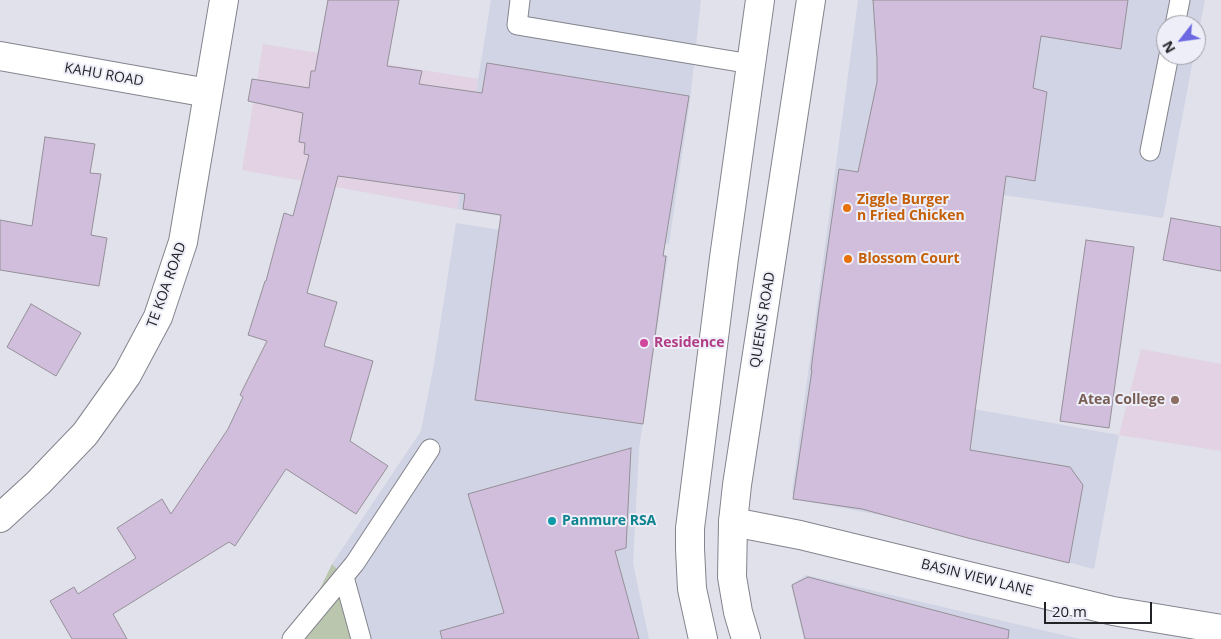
<!DOCTYPE html>
<html>
<head>
<meta charset="utf-8">
<style>
	body { margin:0 }
	#map { position:relative; width:1221px; height:639px; overflow:hidden; background:#e0e1eb; font-family:"Open Sans",sans-serif }
	canvas { display:block }
	.north { position:absolute; left:1156px; top:15px; width:50px; height:50px; box-sizing:border-box; background:#edeef8; border:1px solid #9c9da4; border-radius:50%; rotate:240deg; font-size:14px; font-weight:700; line-height:20px; text-align:center; color:#222326 }
	.north::after { content:''; display:block; margin:auto; width:18px; height:22px; background:#6c68e1; clip-path:polygon(50% 0,100% 100%,50% 72%,0 100%) }
	.scale { position:absolute; left:1044px; top:602px; width:108px; height:22px; box-sizing:border-box; border:2px solid #222326; border-top:0; padding-left:6px; font-size:15px; line-height:18px; white-space:nowrap; color:#222326; -webkit-text-stroke:4px #edeef8; paint-order:stroke }
</style>
</head>
<body>
<div id="map">
<canvas width="1221" height="639"></canvas>
<div class="north">N</div>
<div class="scale">20 m</div>
</div>
<script>
const ctx = document.querySelector('canvas').getContext('2d');
ctx.lineJoin = 'round';
function fillPath(path, color) { ctx.fillStyle = color; ctx.fill(path, 'evenodd'); }
const poly = rows => new Path2D(rows.map(r => 'M' + r).join(''));
function trace(path, color, width, dash) { ctx.strokeStyle = color; ctx.lineWidth = width; ctx.lineCap = dash ? 'butt' : 'round'; ctx.setLineDash(dash || []); ctx.stroke(path); }
function write(font, color, halo, rows, align = 'center') {
  ctx.font = font + ' "Open Sans",sans-serif'; ctx.lineWidth = 4; ctx.setLineDash([]); ctx.textBaseline = 'middle'; ctx.strokeStyle = halo; ctx.fillStyle = color; for (const [text, x, y, turn = 0] of rows) {
    ctx.save(); ctx.translate(x, y); ctx.rotate((+turn || 0) * Math.PI / 180); ctx.textAlign = isNaN(turn) ? turn : align; if (halo) ctx.strokeText(text, 0, 0); ctx.fillText(text, 0, 0); ctx.restore();
  }
}
fillPath(poly([
	[491,0,701,0,690,100,669,244,457,209],
	[858,0,1205,0,1196,45,1196,25,1166,25,1166,55,1194,55,1163,218,961,189,929,401,1119,435,1094,569,896,518,800,500,792,493],
	[456,223,668,256,639,449,633,563,649,639,370,639,356,588,332,564,421,431,434,364],
	[806,575,1080,639,804,639,791,585]
]), '#d1d4e4');
fillPath(poly([
	[263,44,478,79,457,209,242,170],
	[1141,349,1221,364,1221,451,1119,435]
]), '#e2d2e4');
fillPath(poly([
	[332,564,356,588,370,639,284,639,306,618]
]), '#bac6ad');
const building = poly([
	[328,0,399,0,387,66,422,71,419,84,482,93,487,63,689,96,663,256,666,256,643,424,475,400,501,215,463,209,465,194,338,176,307,293,337,302,324,346,373,361,350,441,388,466,356,514,286,469,235,546,229,542,113,614,127,639,72,639,50,601,74,587,78,594,136,558,117,528,162,499,171,514,228,429,243,397,240,395,267,341,248,335,265,281,266,281,284,213,293,216,309,155,304,154,305,143,299,142,303,113,248,101,252,79,309,88,311,71,315,71,328,0],
	[873,0,1128,0,1121,49,1041,36,1033,88,1047,92,1035,181,1006,176,970,450,1070,467,1083,485,1069,563,968,538,862,509,793,499,812,370,811,370,819,308,839,169,858,172,877,82,877,58,873,0],
	[45,137,95,144,90,173,101,174,91,235,107,238,99,286,0,270,0,220,32,226,45,137],
	[1171,218,1221,227,1221,271,1163,260,1171,218],
	[1086,240,1134,247,1109,428,1060,421,1086,240],
	[31,304,81,333,56,376,7,347,31,304],
	[631,448,626,548,615,551,639,639,442,639,440,631,504,613,468,494,631,448],
	[808,577,1009,630,1008,639,805,639,792,585,808,577]
]);
fillPath(building, '#d1bedc');
trace(building, '#959098', 1);
const lane = poly([
	[520,0,517,25,751,64],
	[1175,25,1180,0],
	[1150,151,1169,55],
	[344,577,361,639],
	[292,639,355,563,430,449]
]);
const street = poly([
	[0,56,208,93],
	[0,518,38,483,85,434,127,375,158,317,183,242,224,0],
	[733,522,800,535,1113,611,1221,629]
]);
const secondary = poly([
	[703,639,692,589,690,549,690,528,724,258,760,0],
	[746,639,738,612,732,577,733,522,737,485,811,0]
]);
trace(lane, '#83848d', 21);
trace(street, '#83848d', 30);
trace(secondary, '#83848d', 30);
trace(lane, '#fff', 19);
trace(street, '#fff', 28);
trace(secondary, '#fff', 28);
for (const [x, y, r, color] of [
	[847,208,5,"#e8710a"],
	[848,259,5,"#e8710a"],
	[644,343,5,"#d1479c"],
	[1175,400,5,"#8d6e63"],
	[552,521,5,"#0f9aa8"]
]) { const dot = new Path2D(); dot.arc(x, y, r, 0, 2 * Math.PI); ctx.fillStyle = color; ctx.fill(dot); trace(dot, '#edeef8', 2); }
write('14px', '#222326', '#edeef8', [
	["KAHU ROAD",104,75,10],
	["TE KOA ROAD",167,285,-70],
	["QUEENS ROAD",763,320,-81],
	["BASIN VIEW LANE",977,578,14]
]);
write('bold 14px', '#c56008', '#edeef8', [
	["Ziggle Burger",857,200],
	["n Fried Chicken",857,216],
	["Blossom Court",858,259]
], 'left');
write('bold 14px', '#b23c85', '#edeef8', [
	["Residence",654,343]
], 'left');
write('bold 14px', '#785e54', '#edeef8', [
	["Atea College",1165,400]
], 'right');
write('bold 14px', '#0d838f', '#edeef8', [
	["Panmure RSA",562,521]
], 'left');
</script>
</body>
</html>
